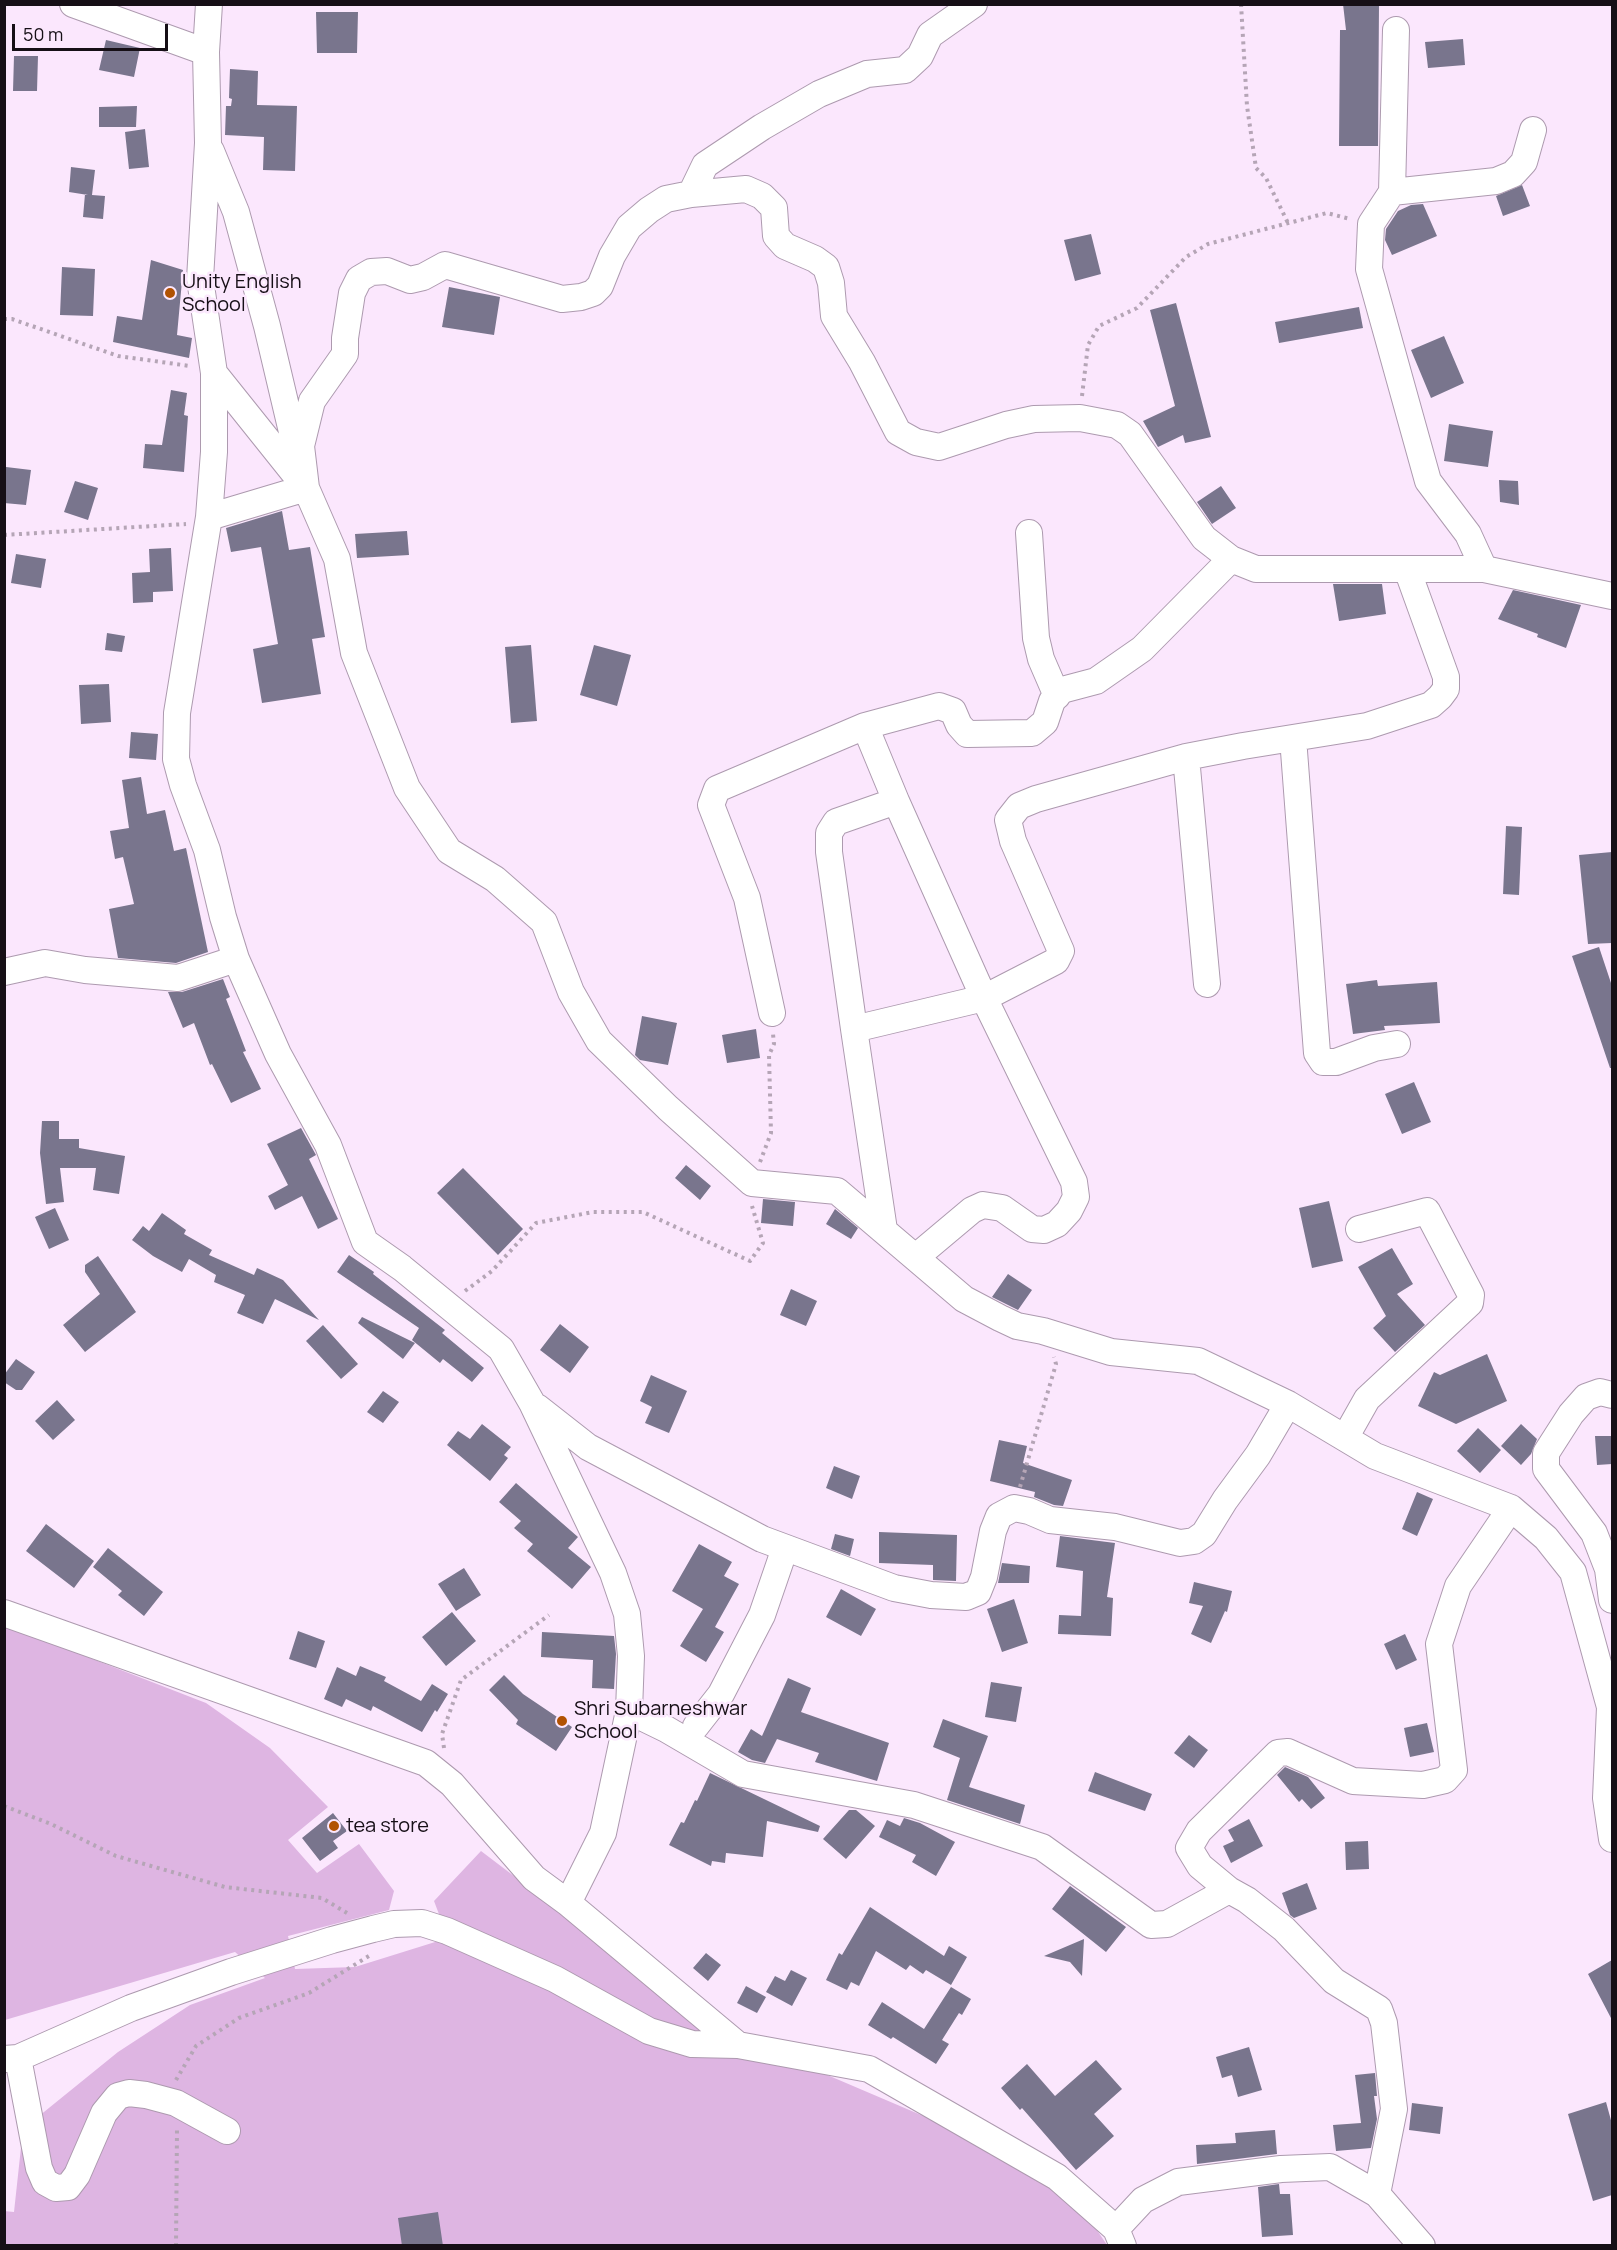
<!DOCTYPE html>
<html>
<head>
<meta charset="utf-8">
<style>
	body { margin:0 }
	#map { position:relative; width:1617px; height:2250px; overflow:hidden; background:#fbe7fd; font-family:Manrope,sans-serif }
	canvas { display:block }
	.frame { position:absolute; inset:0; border:6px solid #160f16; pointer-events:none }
	.scale { position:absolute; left:12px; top:24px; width:156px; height:27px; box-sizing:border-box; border:3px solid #160f16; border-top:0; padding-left:8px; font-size:18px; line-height:21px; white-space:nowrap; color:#160f16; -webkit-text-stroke:4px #fbe7fd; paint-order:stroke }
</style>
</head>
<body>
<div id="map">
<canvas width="1617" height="2250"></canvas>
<div class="frame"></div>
<div class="scale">50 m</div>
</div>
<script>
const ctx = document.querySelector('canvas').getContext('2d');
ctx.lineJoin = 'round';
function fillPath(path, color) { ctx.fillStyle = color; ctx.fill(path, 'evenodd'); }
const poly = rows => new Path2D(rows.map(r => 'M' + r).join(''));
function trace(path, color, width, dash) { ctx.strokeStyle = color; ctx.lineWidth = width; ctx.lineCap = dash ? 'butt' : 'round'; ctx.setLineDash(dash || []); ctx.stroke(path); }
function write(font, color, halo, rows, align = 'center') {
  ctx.font = font + ' Manrope,sans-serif'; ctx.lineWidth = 5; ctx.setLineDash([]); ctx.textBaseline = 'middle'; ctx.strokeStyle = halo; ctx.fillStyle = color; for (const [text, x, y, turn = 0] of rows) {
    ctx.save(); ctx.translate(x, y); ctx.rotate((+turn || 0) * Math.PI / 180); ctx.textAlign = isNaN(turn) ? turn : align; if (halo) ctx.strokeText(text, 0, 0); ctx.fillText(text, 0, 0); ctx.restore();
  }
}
fillPath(poly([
	[5,1625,206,1703,270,1748,328,1807,288,1840,317,1873,359,1844,394,1891,389,1910,288,1936,295,1969,355,1967,448,1938,434,1901,481,1851,710,2025,968,2135,1080,2205,1107,2245,5,2246,4,2211,14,2212,23,2129,118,2052,190,2005,265,1978,235,1952,5,2020]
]), '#deb5e2');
fillPath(poly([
	[1343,4,1379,4,1378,146,1339,146,1340,30,1346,30],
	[316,12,358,12,357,53,317,53],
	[1463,39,1465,65,1428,68,1425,42],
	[106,40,140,48,134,77,99,70],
	[14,56,38,56,37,91,13,91],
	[230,69,258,71,257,105,297,106,295,171,263,170,264,137,225,135,226,106,231,106,232,99,229,98],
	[137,106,136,127,99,127,99,107],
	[145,129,149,167,129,169,125,132],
	[71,167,95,170,92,195,105,196,103,219,83,217,85,194,88,195,69,192],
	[1522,185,1530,206,1503,216,1496,196],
	[1423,204,1437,236,1392,255,1385,240,1386,229,1398,211,1411,205],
	[1091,234,1101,274,1075,281,1064,240],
	[151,260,183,270,177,335,192,338,189,358,113,342,117,316,142,320],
	[62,267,95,269,93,316,60,315],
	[449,287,500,297,494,335,442,327],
	[1176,303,1211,437,1185,443,1183,435,1158,447,1143,421,1175,406,1150,310],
	[1359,307,1363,328,1279,343,1275,322],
	[1444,336,1464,383,1431,398,1411,350],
	[171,390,187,393,184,415,188,416,184,472,143,468,145,444,162,445],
	[1449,424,1493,431,1488,467,1444,461],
	[6,467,31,470,26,505,4,503],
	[1499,480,1518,481,1519,505,1500,502],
	[75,481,98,488,88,520,64,512],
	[1221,486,1236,508,1212,524,1197,502],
	[282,511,289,550,310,547,325,637,312,639,321,694,262,703,253,649,278,644,261,547,231,552,226,528],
	[407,531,409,555,357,558,355,534],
	[171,548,173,591,153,592,153,602,133,603,132,573,150,572,149,549],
	[16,554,46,559,41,588,11,583],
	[1333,584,1382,584,1386,614,1339,621],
	[1513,590,1581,605,1566,648,1537,637,1538,634,1498,619],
	[107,633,125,636,122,652,105,650],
	[531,645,537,721,511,723,505,647],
	[594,645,631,655,617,706,580,695],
	[109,684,111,722,81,724,79,685],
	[131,732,158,734,156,760,129,758],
	[141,777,147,814,165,810,174,851,186,848,208,952,176,963,118,958,109,909,134,904,123,857,115,859,110,831,129,828,122,780],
	[1506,826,1522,827,1519,895,1503,894],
	[1612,852,1612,943,1588,944,1579,855],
	[1599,947,1612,986,1612,1068,1610,1068,1572,956],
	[223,979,230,997,226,999,246,1051,243,1052,261,1089,231,1103,212,1064,210,1065,194,1023,183,1028,168,992,182,992],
	[1377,980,1378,986,1437,982,1440,1023,1384,1026,1385,1030,1353,1034,1346,984],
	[642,1016,677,1023,668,1065,640,1060,635,1055],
	[756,1029,760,1058,727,1063,722,1035],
	[1414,1082,1431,1122,1402,1134,1385,1094],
	[42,1121,59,1121,59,1139,79,1139,79,1148,125,1156,119,1194,93,1190,96,1168,60,1168,64,1202,46,1204,40,1153],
	[301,1128,316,1155,309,1159,338,1219,318,1229,302,1196,275,1210,268,1196,288,1185,267,1144],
	[686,1165,711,1186,700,1200,675,1178],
	[463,1168,523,1229,498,1255,437,1193],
	[763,1199,795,1202,793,1226,761,1223],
	[1329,1201,1343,1261,1312,1268,1299,1208],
	[55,1208,69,1240,49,1249,35,1217],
	[835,1209,858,1228,851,1239,826,1224],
	[162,1213,186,1230,184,1234,212,1250,209,1255,254,1275,257,1268,283,1280,319,1320,275,1299,263,1324,237,1313,245,1295,214,1282,216,1275,189,1259,182,1272,153,1256,132,1240,143,1226,149,1231],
	[1392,1248,1413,1284,1397,1294,1425,1325,1395,1352,1373,1328,1386,1316,1358,1267],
	[349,1255,374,1272,373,1274,445,1330,442,1333,484,1368,472,1382,443,1359,440,1363,412,1340,419,1328,337,1272],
	[98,1256,136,1312,85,1352,63,1325,100,1294,85,1272,85,1265],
	[1008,1274,1032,1290,1018,1310,992,1297],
	[791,1289,817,1301,806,1326,780,1315],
	[362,1317,415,1343,403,1359,358,1323],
	[560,1324,589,1347,570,1373,540,1350],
	[323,1325,358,1364,341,1379,306,1341],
	[1487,1354,1507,1401,1456,1424,1418,1406,1434,1372,1440,1375],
	[16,1359,35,1372,22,1390,16,1390,4,1382,4,1375],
	[651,1375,687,1391,669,1433,645,1423,652,1407,640,1401],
	[383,1391,399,1402,383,1423,367,1412],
	[57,1400,75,1420,53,1440,35,1421],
	[482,1424,511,1447,504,1455,508,1458,490,1481,447,1445,458,1431,470,1439],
	[1521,1424,1537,1439,1531,1454,1521,1465,1501,1446],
	[1478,1428,1501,1450,1480,1473,1457,1451],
	[1595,1436,1612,1436,1612,1464,1597,1465],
	[999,1440,1027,1446,1023,1463,1072,1480,1063,1506,1054,1505,1034,1497,1035,1492,990,1481],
	[834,1466,860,1476,852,1499,826,1488],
	[516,1483,578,1537,568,1548,591,1567,572,1589,527,1551,533,1544,514,1528,521,1521,499,1502],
	[1417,1492,1433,1499,1417,1536,1402,1529],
	[46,1524,94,1561,74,1588,26,1551],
	[879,1532,957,1535,956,1581,933,1580,933,1565,879,1563],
	[835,1534,854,1539,850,1556,831,1549],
	[1060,1536,1115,1543,1107,1597,1113,1598,1111,1636,1058,1634,1059,1615,1081,1616,1083,1571,1056,1567],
	[699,1544,732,1562,724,1576,739,1584,715,1627,724,1632,706,1662,680,1646,703,1609,672,1591],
	[108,1548,163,1592,144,1616,118,1595,122,1591,93,1567],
	[1002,1563,1030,1566,1029,1583,998,1583],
	[464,1568,481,1595,456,1611,438,1584],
	[1194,1582,1232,1591,1227,1612,1225,1611,1211,1643,1191,1634,1203,1606,1189,1603],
	[841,1589,876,1609,861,1636,826,1617],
	[1014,1599,1028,1643,1002,1652,987,1609],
	[452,1612,476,1641,446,1666,422,1637],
	[298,1631,325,1641,316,1668,289,1659],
	[542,1632,614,1636,616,1654,614,1689,592,1688,593,1660,541,1657],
	[1405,1634,1417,1660,1396,1670,1384,1644],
	[360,1666,386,1677,384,1681,421,1701,432,1684,448,1694,437,1712,435,1710,422,1732,373,1706,371,1711,346,1699,342,1707,324,1699,337,1667,356,1676],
	[504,1675,523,1694,572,1727,556,1751,516,1724,518,1720,489,1690],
	[788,1678,811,1688,801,1712,889,1743,877,1781,815,1762,819,1753,777,1739,765,1763,752,1760,738,1752,751,1729,762,1736],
	[991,1682,1022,1687,1016,1722,985,1717],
	[943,1719,988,1736,969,1787,1025,1805,1020,1824,947,1800,960,1758,933,1747],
	[1427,1723,1434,1752,1410,1757,1404,1728],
	[1189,1735,1208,1750,1194,1768,1174,1753],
	[1285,1767,1308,1777,1325,1798,1311,1809,1302,1799,1299,1802,1277,1775],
	[1095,1772,1152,1794,1145,1811,1088,1791],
	[710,1773,820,1826,818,1832,767,1821,763,1857,726,1853,725,1863,712,1861,711,1866,669,1845,681,1822,684,1823,695,1800,697,1801],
	[849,1810,856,1810,875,1826,846,1859,823,1839],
	[333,1813,347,1831,333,1841,338,1848,320,1861,302,1838],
	[904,1818,920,1823,955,1842,936,1876,912,1862,916,1855,879,1837,887,1820,900,1826],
	[1249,1819,1263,1846,1231,1863,1223,1846,1234,1841,1228,1830],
	[1368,1841,1369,1869,1346,1870,1345,1842],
	[1307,1883,1317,1909,1294,1918,1290,1915,1282,1893],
	[1070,1886,1126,1927,1106,1952,1052,1909],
	[870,1907,944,1956,949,1946,967,1957,951,1985,926,1970,923,1974,910,1965,906,1970,876,1951,859,1986,851,1982,847,1990,826,1980,839,1953,842,1955],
	[1084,1939,1082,1976,1070,1962,1044,1956],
	[706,1953,721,1965,708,1981,693,1968],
	[1612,1960,1612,2020,1588,1974],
	[791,1970,807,1978,792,2006,766,1992,775,1976,785,1981],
	[746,1986,766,1997,757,2013,737,2003],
	[951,1987,971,1999,962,2015,959,2013,942,2040,949,2044,936,2064,893,2037,891,2039,868,2025,882,2002,924,2029],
	[1249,2047,1262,2090,1238,2097,1232,2075,1222,2078,1216,2057],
	[1096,2060,1122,2089,1094,2114,1114,2136,1076,2170,1022,2108,1020,2110,1001,2088,1027,2064,1055,2096],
	[1375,2073,1377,2096,1374,2096,1377,2119,1371,2148,1336,2151,1333,2125,1361,2123,1355,2075],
	[1606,2102,1612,2124,1612,2195,1593,2201,1568,2114],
	[1412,2103,1443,2107,1440,2134,1409,2130],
	[1275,2130,1277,2154,1197,2164,1196,2145,1236,2143,1235,2133],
	[1279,2184,1280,2194,1290,2194,1293,2235,1262,2237,1258,2187],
	[438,2212,443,2246,402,2246,398,2218]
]), '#79758d');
const minor = poly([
	[73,4,206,52],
	[209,4,206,52,208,143,200,279,214,373,214,452,209,517,177,713,176,759,183,785,207,850,223,917,236,959,278,1054,328,1145,365,1242,402,1268,501,1349,532,1403,613,1573,627,1614,631,1656,629,1711,603,1833,568,1903,738,2045],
	[1396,30,1392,192,1371,224,1369,269,1428,481,1468,534,1484,569],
	[211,151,236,212,267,326,297,453],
	[1392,192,1496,181,1513,174,1524,162,1533,130],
	[691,194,705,165,762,127,819,94,867,74,905,70,920,56,930,35,974,4],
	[214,373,306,488,337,559,354,653,407,788,449,851,495,879,544,922,571,992,599,1041,668,1108,752,1183,837,1191,964,1299,1000,1318,1017,1326,1043,1331,1111,1352,1198,1361,1288,1404,1375,1456,1511,1508,1546,1538,1573,1572,1610,1707,1606,1798,1612,1839],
	[306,488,301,446,312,401,345,354,345,338,352,293,359,279,371,272,387,271,410,280,423,277,445,265,562,299,581,297,593,293,600,286,612,256,629,227,649,210,666,199,691,194,746,189,762,196,774,208,776,236,785,246,815,259,826,267,831,283,834,316,862,362,898,432,916,442,939,447,1006,425,1034,419,1080,418,1117,425,1130,434,1204,538,1231,559,1256,569,1484,569,1612,596],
	[209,517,306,488],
	[1029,533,1036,638,1041,659,1057,696],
	[1293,738,1317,1053,1323,1062,1336,1062,1374,1048,1397,1044],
	[1186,757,1207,984],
	[896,801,865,726,939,706,953,711,959,725,967,734,1032,733,1045,722,1052,701,1062,690,1096,681,1142,649,1231,559],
	[4,972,45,963,85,970,178,978,236,959],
	[772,1013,747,898,711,805,717,789,865,726],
	[854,1029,884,1230],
	[916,1257,972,1210,983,1205,1002,1208,1032,1229,1044,1230,1057,1224,1069,1211,1076,1197,1074,1182,984,998,896,801,836,822,829,833,829,852,854,1029,984,998,1056,961,1061,951,1013,841,1008,820,1019,806,1036,799,1186,757,1243,746,1367,726,1431,705,1440,697,1446,689,1446,677,1407,569],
	[1612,1395,1600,1392,1586,1397,1571,1414,1546,1453,1546,1469,1594,1533,1608,1569,1612,1600],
	[537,1407,588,1447,762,1539,894,1588,931,1595,966,1597,978,1592,984,1577,993,1531,999,1516,1014,1508,1029,1511,1050,1520,1115,1527,1180,1543,1194,1541,1204,1534,1225,1500,1258,1455,1288,1404],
	[1345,1438,1367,1399,1470,1303,1471,1295,1427,1211,1359,1229],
	[4,1613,426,1763,452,1784,534,1878,568,1903],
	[629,1711,666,1729,743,1774,914,1805,1042,1847,1151,1925,1167,1924,1229,1890,1247,1900,1284,1929,1334,1981,1379,2009,1384,2023,1394,2109,1377,2194],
	[696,1726,721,1694,762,1615,785,1548],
	[1229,1890,1200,1866,1189,1848,1199,1831,1278,1753,1288,1752,1353,1781,1423,1785,1445,1780,1454,1770,1439,1644,1458,1586,1511,1508],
	[18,2058,39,2168,45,2182,56,2188,68,2187,77,2175,104,2113,118,2096,129,2093,146,2095,176,2103,227,2131],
	[4,2059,18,2058,131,2008,231,1972,332,1940,373,1929,394,1924,422,1923,447,1931,555,1979,649,2031,692,2044,738,2045,869,2069,1057,2177,1116,2229,1123,2246],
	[1116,2229,1143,2200,1178,2182,1281,2169,1330,2167,1377,2194,1422,2246]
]);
trace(minor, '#ad9aaf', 28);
trace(poly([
	[1241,4,1247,106,1256,168,1266,178,1288,223],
	[4,319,12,319,118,356,190,366],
	[1082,396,1088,345,1099,326,1137,308,1186,257,1208,244,1327,213,1350,219],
	[4,535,186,524],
	[760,1162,771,1133,769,1055,774,1044,773,1034],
	[465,1291,492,1271,536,1223,593,1212,643,1212,750,1261,763,1243,752,1206],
	[1020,1487,1056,1364,1054,1357],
	[444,1748,442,1734,461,1680,549,1615],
	[4,1806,51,1824,116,1856,225,1887,322,1898,347,1913],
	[176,2080,196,2046,239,2018,309,1993,372,1954],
	[176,2246,177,2129]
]), '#b5a5b6', 4, [3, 4.5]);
trace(minor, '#fff', 26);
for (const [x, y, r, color] of [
	[170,293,6,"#b15202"],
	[562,1721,6,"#b15202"],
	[334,1826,6,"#b15202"]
]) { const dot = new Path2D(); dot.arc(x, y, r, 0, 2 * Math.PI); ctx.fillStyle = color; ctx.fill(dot); trace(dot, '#fbe7fd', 2); }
write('20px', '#160f16', '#fbe7fd', [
	["Unity English",182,282],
	["School",182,305],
	["Shri Subarneshwar",574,1709],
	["School",574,1732],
	["tea store",346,1826]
], 'left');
</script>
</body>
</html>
